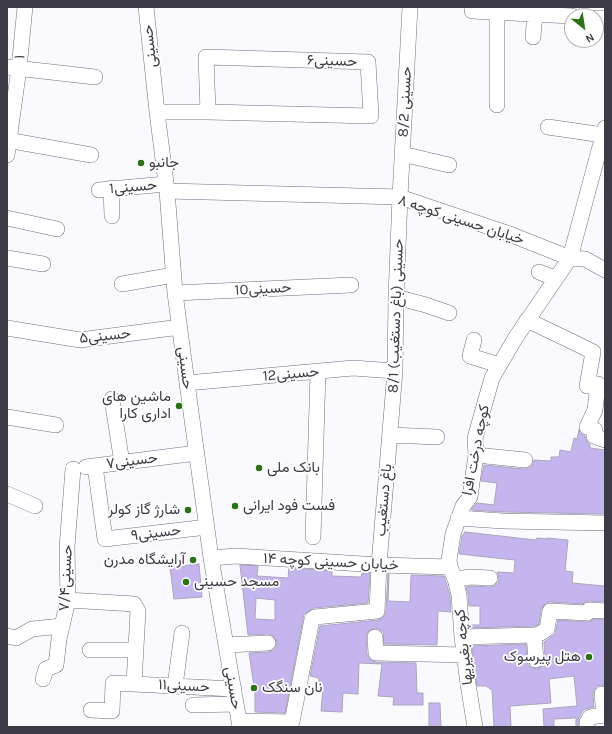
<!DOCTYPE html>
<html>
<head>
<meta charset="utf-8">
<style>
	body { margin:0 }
	#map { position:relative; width:612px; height:734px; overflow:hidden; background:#faf9fe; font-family:Karla,sans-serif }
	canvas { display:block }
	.frame { position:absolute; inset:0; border:8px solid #3c3a44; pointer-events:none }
	.north { position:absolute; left:564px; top:8px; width:40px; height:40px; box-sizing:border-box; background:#fff; border:1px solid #b1b0b4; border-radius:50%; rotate:150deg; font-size:11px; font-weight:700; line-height:16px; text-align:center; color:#3c3a44 }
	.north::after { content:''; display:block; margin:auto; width:14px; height:18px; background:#2b7213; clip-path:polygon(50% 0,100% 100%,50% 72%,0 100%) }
</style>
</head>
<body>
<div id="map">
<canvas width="612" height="734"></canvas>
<div class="frame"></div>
<div class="north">N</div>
</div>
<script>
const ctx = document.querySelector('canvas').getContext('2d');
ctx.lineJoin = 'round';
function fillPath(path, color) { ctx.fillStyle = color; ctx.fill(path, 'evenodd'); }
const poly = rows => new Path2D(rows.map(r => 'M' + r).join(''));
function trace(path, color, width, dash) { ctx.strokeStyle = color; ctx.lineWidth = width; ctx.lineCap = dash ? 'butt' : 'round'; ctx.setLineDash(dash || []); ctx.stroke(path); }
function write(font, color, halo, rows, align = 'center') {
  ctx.font = font + ' Karla,Vazirmatn,sans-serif'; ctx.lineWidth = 3.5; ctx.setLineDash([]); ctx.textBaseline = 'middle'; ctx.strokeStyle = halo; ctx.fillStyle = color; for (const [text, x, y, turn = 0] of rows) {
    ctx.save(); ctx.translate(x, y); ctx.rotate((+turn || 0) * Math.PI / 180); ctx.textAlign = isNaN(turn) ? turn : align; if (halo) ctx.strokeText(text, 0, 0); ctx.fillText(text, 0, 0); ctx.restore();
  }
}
const building = poly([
	[579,430,580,433,585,436,587,442,590,444,590,448,605,450,605,514,503,512,471,510,477,503,494,505,497,483,481,481,484,465,524,469,529,468,532,466,534,460,551,461,551,457,559,457,560,450,571,452,574,438,577,439,579,430],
	[465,532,536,540,537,538,547,539,547,538,568,540,565,571,573,572,572,583,605,586,605,602,589,601,585,602,583,604,550,602,546,603,543,606,541,610,539,624,536,626,470,628,470,625,480,625,480,606,469,606,468,594,466,587,471,586,490,587,494,586,498,583,499,579,498,574,497,572,514,573,515,560,459,554,462,536,465,532],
	[199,564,202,597,174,599,170,567,199,564],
	[240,565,258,566,257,576,288,578,289,568,332,571,332,576,361,577,362,573,370,573,368,603,314,608,310,610,304,614,285,713,255,712,255,693,249,653,268,652,273,651,276,647,277,642,275,638,272,635,268,634,248,635,240,565],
	[256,598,275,600,275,620,255,619,256,598],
	[388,574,389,574,388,601,410,602,411,575,444,576,446,582,450,596,451,612,438,611,437,645,384,644,383,632,379,629,375,628,370,630,367,633,366,637,367,654,369,658,372,661,376,662,416,663,417,693,423,693,423,705,393,705,394,697,378,696,382,664,359,663,358,694,343,693,342,712,321,711,323,689,318,689,319,678,310,676,320,626,378,620,382,618,385,615,386,611,388,574],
	[593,619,605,620,605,686,601,685,597,686,594,690,593,695,594,707,585,709,582,712,579,718,578,727,576,727,576,718,554,719,554,727,544,727,543,709,577,706,574,676,549,679,551,703,510,706,511,727,494,727,492,690,486,686,477,686,472,646,526,644,527,661,528,665,532,668,537,669,541,667,544,663,545,659,544,642,555,634,558,620,587,622,591,621,593,619],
	[429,703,440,703,441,727,429,727,429,703]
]);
fillPath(building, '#c5b5ee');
trace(building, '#aba5bc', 1);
const minor = poly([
	[146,7,157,112,167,191,175,293,187,383,211,558,240,727],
	[497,7,497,105],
	[472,11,572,16],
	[596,18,605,18],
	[533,37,535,14],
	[7,67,95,77],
	[157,112,208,112,371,116,368,62,206,57,208,112],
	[548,127,603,135],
	[7,140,91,155],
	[402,154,449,165],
	[7,155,19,68,25,7],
	[111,188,112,216],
	[99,190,166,184],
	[167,191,400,197,507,233,570,258,585,259,605,270],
	[7,218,57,229],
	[7,258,43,264],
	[539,272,555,278],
	[122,284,174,275],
	[175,293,351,285],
	[396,297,426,305,449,313],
	[527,320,573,342,593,352,587,386,598,384,595,410,587,427,595,430,594,436,605,440],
	[7,328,80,340,180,327],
	[474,340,470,356,499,365],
	[187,383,353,368,395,371],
	[112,399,122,463],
	[7,417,56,425],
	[390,435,437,437],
	[476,455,525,460],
	[95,466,105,539,207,527],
	[86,467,197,453],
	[7,494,35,506],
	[458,518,503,521,605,523],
	[313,537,318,372],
	[211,558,236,556,379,565,450,567],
	[455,579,471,577,490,578],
	[68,600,134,604,138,611,134,684],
	[534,635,536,660],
	[7,636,16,638,32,629,62,626],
	[375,637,376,653,423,654,464,655],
	[462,637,534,635,539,634,547,629,550,611,587,613,589,610,605,611],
	[226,645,268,643],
	[90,650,136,650],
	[43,679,46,669,56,665,59,639,68,600,67,547,73,469],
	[175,686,182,633],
	[193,705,236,704],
	[91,710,112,711,113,683,234,689],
	[239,721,292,722,312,619,315,617,377,611,379,565,395,371,396,297,400,197,410,7],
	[475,727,468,684,462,637,459,595,455,579,450,567,449,560,453,534,463,506,470,497,476,455,475,438,492,378,516,337,570,258,605,128],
	[587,727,587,722,590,717,604,715,602,694]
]);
trace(minor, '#736d83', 16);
trace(minor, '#fff', 15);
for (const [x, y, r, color] of [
	[141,163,4,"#2b7213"],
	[179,406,4,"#2b7213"],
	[259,468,4,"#2b7213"],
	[235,506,4,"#2b7213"],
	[188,510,4,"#2b7213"],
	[193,560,4,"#2b7213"],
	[186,582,4,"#2b7213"],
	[589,657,4,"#2b7213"],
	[254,688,4,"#2b7213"]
]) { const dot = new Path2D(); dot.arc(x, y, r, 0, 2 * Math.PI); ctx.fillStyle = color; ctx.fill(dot); trace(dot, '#fff', 1.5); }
write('15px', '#3c3a44', '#fff', [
	["حسینی",150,46,-96],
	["۱",20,57,-84],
	["حسینی۶",332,61,2],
	["8/2 حسینی",405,102,-87],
	["حسینی1",133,187,-5],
	["خیابان حسینی کوچه ۸",461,220,18],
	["حسینی10",263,289,-3],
	["8/1 حسینی (باغ دستغیب)",396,316,-88],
	["حسینی۵",105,336,-6],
	["حسینی",185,368,83],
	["حسینی12",291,374,-5],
	["کوچه درخت افرا",476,450,-79],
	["حسینی۷",132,461,-7],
	["باغ دستغیب",384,500,-85],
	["حسینی۹",156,533,-7],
	["خیابان حسینی کوچه ۱۴",331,562,3],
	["حسینی۷/۴",66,578,-87],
	["کوچه بغیریها",464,647,-96],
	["حسینی۱۱",184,686,3],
	["حسینی",233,688,80]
]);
write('15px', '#3c3a44', '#fff', [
	["جانبو",149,163],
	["ماشین های",171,397,"right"],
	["اداری کارا",171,414,"right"],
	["بانک ملی",267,468],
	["فست فود ایرانی",243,506],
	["شارژ گاز کولر",180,510,"right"],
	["آرایشگاه مدرن",185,560,"right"],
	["مسجد حسینی",194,582],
	["هتل پیرسوک",581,657,"right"],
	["نان سنگک",262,688]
], 'left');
</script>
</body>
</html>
